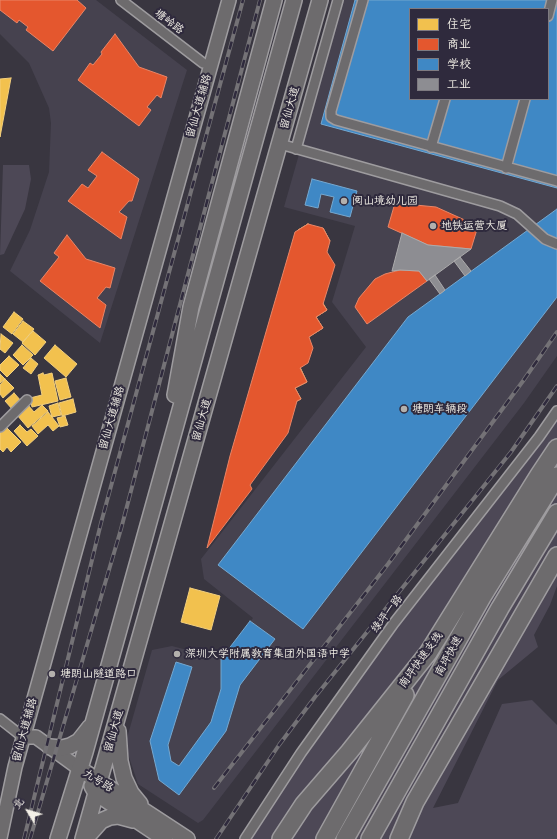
<!DOCTYPE html>
<html>
<head>
<meta charset="utf-8">
<style>
	body { margin:0 }
	#map { position:relative; width:557px; height:839px; overflow:hidden; background:#393640; font-family:"Shantell Sans","LXGW WenKai TC",sans-serif }
	canvas { display:block }
	.legend { position:absolute; left:409px; top:8px; width:140px; height:92px; box-sizing:border-box; background:#2f2a3d; border:1px solid #7e7a81; margin:0; padding:5px 7px; list-style:none; font-size:12px; color:#f4f1e8 }
	.legend li { display:flex; align-items:center; gap:8px; height:20px }
	.legend b { width:20px; border:1px solid #7e7a81 }
	.north { position:absolute; left:8px; top:791px; width:40px; height:40px; -webkit-text-stroke:3px #2f2a3d; paint-order:stroke; rotate:308deg; font-size:11px; font-weight:700; line-height:16px; text-align:center; color:#f4f1e8 }
	.north::after { content:''; display:block; margin:auto; width:14px; height:18px; background:#f4f1e8; clip-path:polygon(50% 0,100% 100%,50% 72%,0 100%) }
</style>
</head>
<body>
<div id="map">
<canvas width="557" height="839"></canvas>
<ul class="legend">
<li><b style="height:11px;background:#f2c14e"></b>住宅</li>
<li><b style="height:11px;background:#e4572e"></b>商业</li>
<li><b style="height:11px;background:#3f88c5"></b>学校</li>
<li><b style="height:11px;background:#8d8d92"></b>工业</li>
</ul>
<div class="north">北</div>
</div>
<script>
const ctx = document.querySelector('canvas').getContext('2d');
ctx.lineJoin = 'round';
function fillPath(path, color) { ctx.fillStyle = color; ctx.fill(path, 'evenodd'); }
const poly = rows => new Path2D(rows.map(r => 'M' + r).join(''));
function trace(path, color, width, dash) { ctx.strokeStyle = color; ctx.lineWidth = width; ctx.lineCap = dash ? 'butt' : 'round'; ctx.setLineDash(dash || []); ctx.stroke(path); }
function write(font, color, halo, rows, align = 'center') {
  ctx.font = font + ' "Shantell Sans","LXGW WenKai TC",sans-serif'; ctx.lineWidth = 4; ctx.setLineDash([]); ctx.textBaseline = 'middle'; ctx.strokeStyle = halo; ctx.fillStyle = color; for (const [text, x, y, turn = 0] of rows) {
    ctx.save(); ctx.translate(x, y); ctx.rotate((+turn || 0) * Math.PI / 180); ctx.textAlign = isNaN(turn) ? turn : align; if (halo) ctx.strokeText(text, 0, 0); ctx.fillText(text, 0, 0); ctx.restore();
  }
}
fillPath(poly([
	[0,0,96,0,187,70,100,343,10,271,30,230,49,172,51,123,49,108,29,63,0,34],
	[343,0,557,0,557,356,524,403,203,820,198,823,138,784,125,745,152,650,172,646,221,659,253,618,204,579,201,559,366,347,332,302,355,226,284,207],
	[410,9,548,9,548,99,410,99]
]), '#46424f');
fillPath(poly([
	[3,165,29,165,31,179,25,209,4,254,0,255],
	[557,414,557,586,550,605,534,635,538,647,498,680,433,808,458,803,502,704,532,700,557,725,557,839,248,839,397,625]
]), '#4d4856');
const homes = poly([
	[372,0,395,0,391,14,370,8,372,0],
	[461,0,483,0,481,9,454,9,454,7,459,9,460,4,467,6,468,2,461,0],
	[531,0,544,0,542,9,529,9,531,0],
	[361,36,381,42,364,103,361,102,360,106,355,104,352,112,366,115,369,107,390,113,388,119,399,122,400,117,408,119,411,109,404,107,406,100,403,99,408,81,410,81,410,99,428,99,417,136,340,114,348,86,357,89,363,69,356,67,358,59,364,61,366,53,356,50,361,36],
	[11,78,0,137,0,79,11,78],
	[499,99,517,99,501,155,459,143,464,125,480,129,477,137,489,141,495,120,486,118,491,101,498,103,499,99],
	[308,224,314,234,323,228,330,241,322,246,329,258,313,267,307,256,300,260,294,250,303,245,305,240,298,230,308,224],
	[303,294,307,301,318,295,327,310,316,317,323,328,307,338,300,327,293,331,287,321,297,315,298,310,292,301,303,294],
	[14,312,23,319,12,334,3,327,14,312],
	[23,321,34,329,23,342,13,334,23,321],
	[33,331,46,342,35,355,22,343,33,331],
	[1,334,13,343,5,353,0,349,1,334],
	[22,345,33,355,23,365,13,355,22,345],
	[55,345,77,364,66,377,44,358,55,345],
	[9,356,19,365,7,377,0,370,0,365,9,356],
	[31,358,38,364,31,374,23,368,31,358],
	[284,364,288,371,299,365,307,382,295,388,301,399,285,407,279,396,272,400,266,389,277,383,278,379,273,369,284,364],
	[43,373,44,375,52,373,58,401,32,407,30,398,42,395,38,375,43,373],
	[0,374,5,379,0,383,0,374],
	[66,378,71,397,60,400,55,381,66,378],
	[5,379,14,388,3,398,0,394,0,385,5,379],
	[14,393,22,402,13,410,5,401,14,393],
	[73,399,76,412,62,416,59,403,73,399],
	[58,403,61,415,52,417,49,406,58,403],
	[28,405,34,412,42,405,48,411,28,428,17,415,28,405],
	[48,412,59,426,53,431,48,425,38,434,32,426,48,412],
	[65,416,68,425,60,427,57,418,65,416],
	[20,425,27,432,31,429,38,436,27,446,14,431,20,425],
	[5,426,21,442,11,452,7,447,3,452,0,449,0,430,5,426],
	[249,426,253,433,264,427,273,444,261,450,266,461,250,470,244,458,237,462,232,451,242,446,244,441,239,431,249,426],
	[190,588,220,596,211,630,181,622,190,588]
]);
fillPath(homes, '#f2c14e');
trace(homes, '#f3cf7c', 1);
const shops = poly([
	[0,0,77,0,86,8,53,51,26,30,28,27,19,20,17,23,0,10,0,0],
	[115,34,139,67,167,77,161,98,157,95,147,107,151,110,139,126,78,80,90,63,93,65,102,54,101,52,115,34],
	[102,152,139,179,132,201,129,201,119,212,127,217,121,239,68,201,82,184,88,188,97,176,88,170,102,152],
	[395,203,436,207,478,226,471,249,428,245,388,227,395,203],
	[308,224,323,228,330,241,327,252,335,265,323,304,327,310,316,317,323,328,309,337,313,348,308,363,300,368,307,382,295,388,301,399,297,401,288,433,250,485,252,489,207,548,230,456,295,232,308,224],
	[67,235,86,259,115,268,110,288,106,287,97,298,106,305,100,328,40,281,59,257,54,253,67,235],
	[400,270,419,271,427,281,367,324,355,307,359,298,375,279,385,274,400,270]
]);
fillPath(shops, '#e4572e');
trace(shops, '#e98566', 1);
const schools = poly([
	[355,0,557,0,557,188,321,124,355,0],
	[410,9,548,9,548,99,410,99,410,9],
	[312,179,357,191,350,217,330,212,334,197,321,194,318,208,305,205,312,179],
	[557,209,557,297,303,629,218,565,408,317,557,209],
	[250,621,275,639,240,685,226,731,179,795,159,780,150,741,176,662,192,667,168,745,171,761,179,766,211,722,221,689,221,659,250,621]
]);
fillPath(schools, '#3f88c5');
trace(schools, '#75a8d0', 1);
const industry = poly([
	[402,233,428,245,471,249,427,281,419,271,400,270,392,271,402,233],
	[460,257,471,271,465,276,454,261,460,257],
	[435,275,445,290,440,294,429,279,435,275]
]);
fillPath(industry, '#8d8d92');
trace(industry, '#acabac', 1);
const street = poly([
	[121,0,203,63],
	[363,0,331,111,331,117,336,120,557,181],
	[548,16,552,0],
	[280,144,500,206,517,214,545,239,557,244],
	[431,147,445,99],
	[296,149,338,0],
	[506,168,525,99],
	[0,427,27,400],
	[0,719,23,737],
	[245,839,301,753,394,623,539,437,557,411]
]);
const secondary = poly([
	[23,737,36,737,80,769],
	[0,838,15,767,229,0]
]);
const primary = poly([
	[175,395,191,307,274,0],
	[118,731,120,761,124,778,131,793,140,804],
	[50,747,62,748,70,746,79,741,90,727],
	[80,769,187,839],
	[92,786,96,793,165,839],
	[86,838,101,821,110,817,118,816,133,820],
	[58,839,85,752,294,0],
	[83,839,320,0]
]);
const highway = poly([
	[281,839,304,804,349,752,428,653,539,475,557,448],
	[325,839,405,695],
	[345,839,482,597,557,476],
	[370,839,500,608,557,513],
	[399,839,415,802,557,556]
]);
trace(street, '#9e9c9f', 12);
trace(secondary, '#9e9c9f', 16);
trace(primary, '#9e9c9f', 18);
trace(highway, '#9e9c9f', 20);
trace(street, '#6d6b6d', 9);
trace(secondary, '#6d6b6d', 13);
trace(primary, '#6d6b6d', 15);
trace(highway, '#6d6b6d', 17);
const rail = poly([
	[214,788,388,564,523,381,557,332],
	[24,839,101,523,243,0],
	[30,839,121,529,260,0],
	[216,839,279,745,315,697,511,452,557,386]
]);
trace(rail, '#747276', 4);
trace(rail, '#2f2a3d', 2.5, [8]);
for (const [x, y, r, color] of [
	[344,201,4,"#b3b0ad"],
	[433,226,4,"#b3b0ad"],
	[404,409,4,"#b3b0ad"],
	[177,654,4,"#b3b0ad"],
	[52,674,4,"#b3b0ad"]
]) { const dot = new Path2D(); dot.arc(x, y, r, 0, 2 * Math.PI); ctx.fillStyle = color; ctx.fill(dot); trace(dot, '#2f2a3d', 1.5); }
write('11px', '#f4f1e8', '#2f2a3d', [
	["塘岭路",169,22,37],
	["留仙大道辅路",199,106,-74],
	["留仙大道",290,108,-74],
	["留仙大道辅路",112,418,-74],
	["留仙大道",202,420,-74],
	["绿坪一路",387,614,-53],
	["南坪快速",449,656,-61],
	["南坪快速支线",421,660,-54],
	["留仙大道辅路",25,730,-75],
	["留仙大道",114,731,-74],
	["九号路",98,781,31]
]);
write('11px', '#f4f1e8', '#2f2a3d', [
	["阅山境幼儿园",352,201],
	["地铁运营大厦",441,226],
	["塘朗车辆段",412,409],
	["深圳大学附属教育集团外国语中学",185,654],
	["塘朗山隧道路口",60,674]
], 'left');
</script>
</body>
</html>
